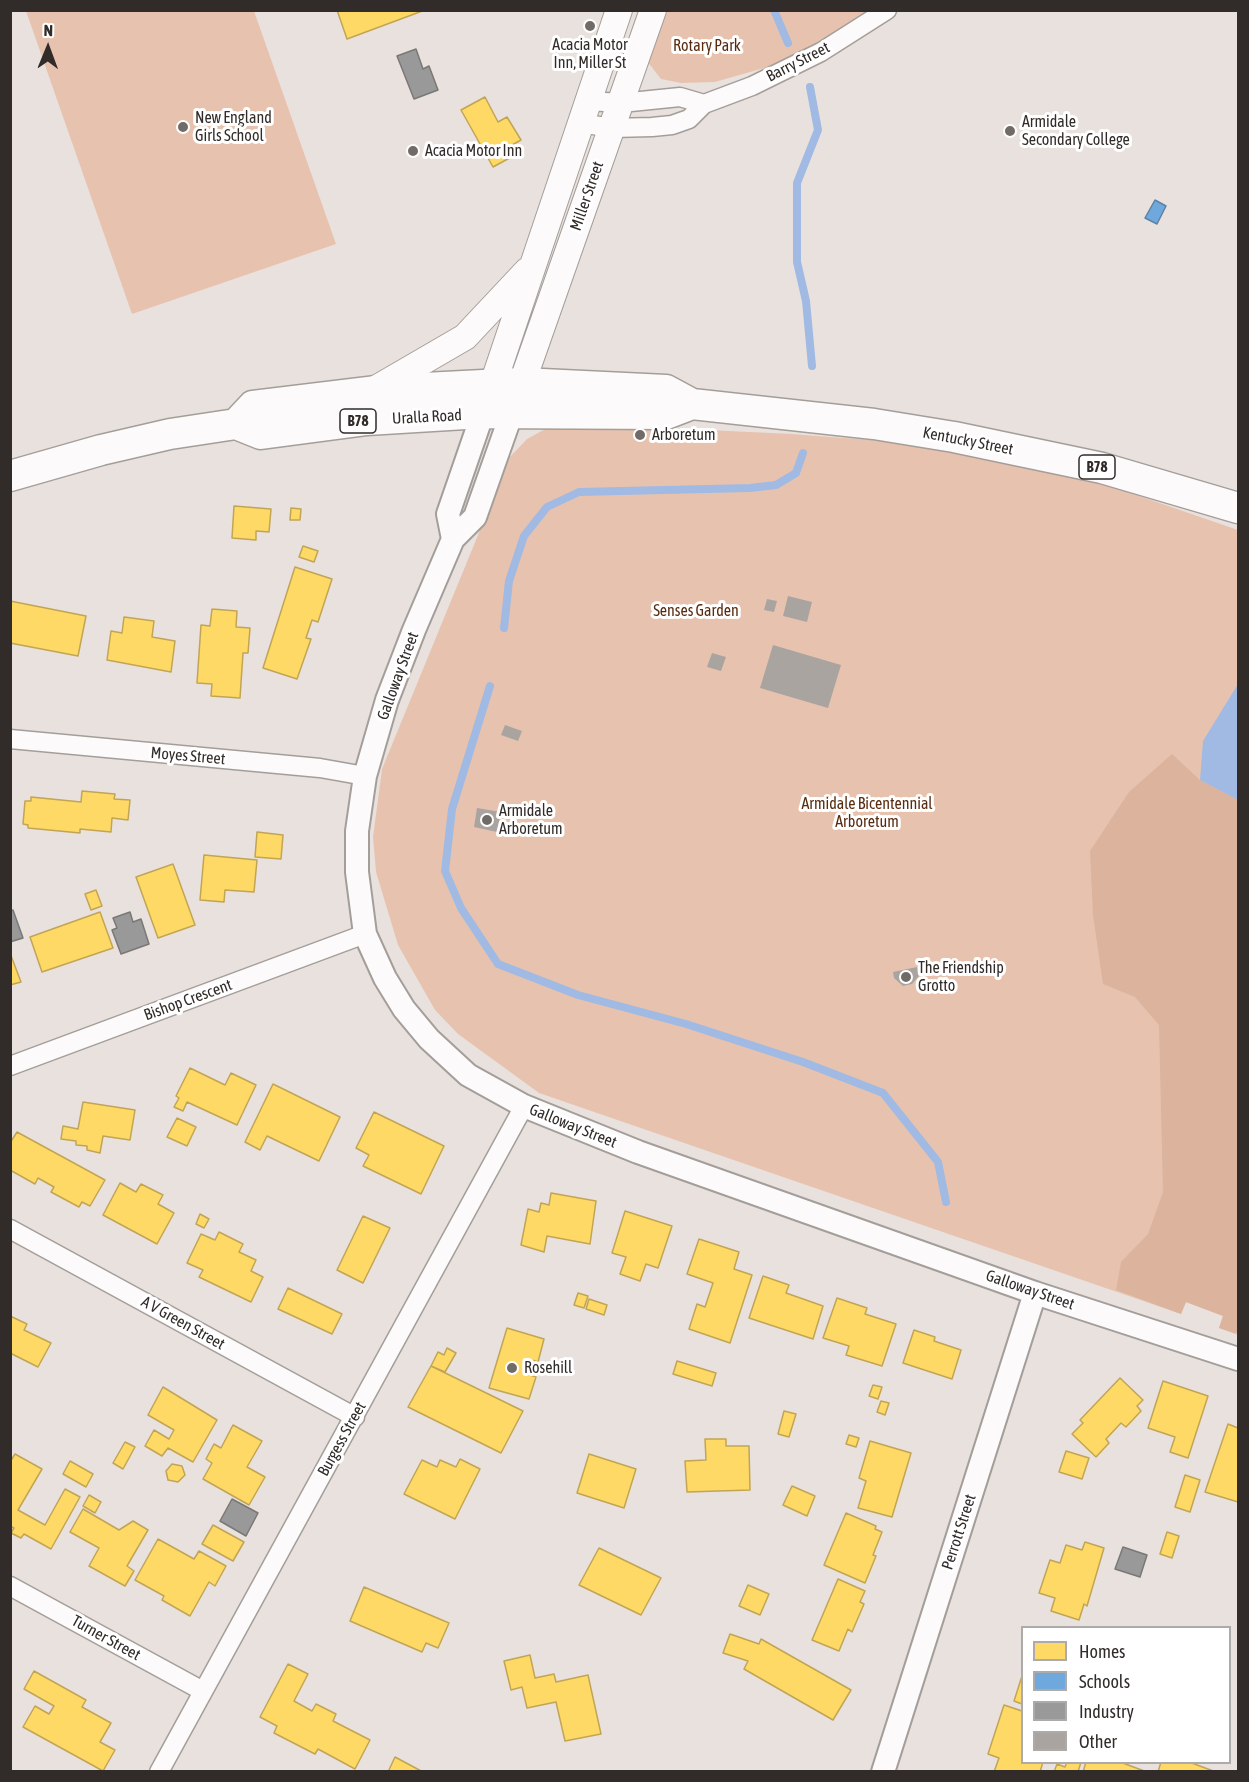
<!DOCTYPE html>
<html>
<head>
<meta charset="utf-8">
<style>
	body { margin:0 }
	#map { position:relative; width:1249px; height:1782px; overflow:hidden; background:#e9e1dd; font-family:"Asap Condensed",sans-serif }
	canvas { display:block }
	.frame { position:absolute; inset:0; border:12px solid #312c29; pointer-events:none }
	.legend { position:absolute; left:1021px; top:1626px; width:210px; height:138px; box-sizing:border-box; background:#fff; border:2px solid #adaba9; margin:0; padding:8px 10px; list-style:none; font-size:18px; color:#312c29 }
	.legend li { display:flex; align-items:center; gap:12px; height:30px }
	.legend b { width:30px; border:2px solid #adaba9 }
	.north { position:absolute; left:18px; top:18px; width:60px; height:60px; -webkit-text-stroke:4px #fff; paint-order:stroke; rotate:1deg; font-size:16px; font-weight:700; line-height:24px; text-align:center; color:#312c29 }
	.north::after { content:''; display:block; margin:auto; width:21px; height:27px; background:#312c29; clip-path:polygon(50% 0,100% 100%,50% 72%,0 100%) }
</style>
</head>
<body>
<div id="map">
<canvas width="1249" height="1782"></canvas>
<div class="frame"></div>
<ul class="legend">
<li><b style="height:16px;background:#ffd966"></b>Homes</li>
<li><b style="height:16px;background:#6fa8dc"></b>Schools</li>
<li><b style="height:16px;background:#999"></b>Industry</li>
<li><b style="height:16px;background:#aaa4a0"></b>Other</li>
</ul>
<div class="north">N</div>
</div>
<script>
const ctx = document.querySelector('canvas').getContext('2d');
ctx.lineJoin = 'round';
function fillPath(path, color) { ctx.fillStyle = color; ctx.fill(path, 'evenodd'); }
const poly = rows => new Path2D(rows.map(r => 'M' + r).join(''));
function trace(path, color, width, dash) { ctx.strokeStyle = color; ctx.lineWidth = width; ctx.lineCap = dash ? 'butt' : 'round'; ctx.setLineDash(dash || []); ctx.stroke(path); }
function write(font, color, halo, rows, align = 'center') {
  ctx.font = font + ' "Asap Condensed",sans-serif'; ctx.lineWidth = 6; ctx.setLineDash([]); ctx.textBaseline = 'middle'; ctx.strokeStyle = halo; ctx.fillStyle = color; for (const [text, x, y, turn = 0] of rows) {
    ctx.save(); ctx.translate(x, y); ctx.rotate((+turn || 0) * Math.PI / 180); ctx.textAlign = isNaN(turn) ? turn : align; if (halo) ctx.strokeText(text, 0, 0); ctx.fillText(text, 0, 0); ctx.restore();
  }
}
fillPath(poly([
	[26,11,254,11,336,244,132,314],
	[662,11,869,11,785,62,715,82,681,83,661,79,647,61],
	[602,425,792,434,882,441,965,453,1116,488,1238,530,1238,1335,1219,1328,1223,1316,1186,1302,1181,1314,539,1093,458,1034,435,1010,398,945,376,872,373,837,382,769,510,457,527,439,549,427]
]), '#e7c3af');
fillPath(poly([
	[1172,754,1200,780,1238,800,1238,1332,1234,1333,1219,1328,1223,1316,1186,1302,1181,1314,1116,1290,1121,1262,1148,1234,1163,1192,1159,1025,1135,997,1103,984,1093,915,1090,851,1129,792]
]), '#dcb39c');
fillPath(poly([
	[1238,684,1238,800,1200,780,1203,741]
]), '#a0bae3');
const homes = poly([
	[337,10,425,10,347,39,337,10],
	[485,97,498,122,507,117,521,140,512,145,517,154,493,167,461,110,485,97],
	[234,506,271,509,269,532,256,531,256,540,232,538,234,506],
	[291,508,301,509,300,520,290,520,291,508],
	[303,546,318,551,314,562,299,557,303,546],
	[295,567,332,579,318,622,312,620,306,638,311,639,297,679,263,668,295,567],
	[10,601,86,616,78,656,10,643,10,601],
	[212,609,237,611,236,627,250,628,248,653,243,653,240,698,211,696,212,684,197,683,201,625,210,626,212,609],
	[124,617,154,621,152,637,175,641,171,672,107,660,111,631,122,633,124,617],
	[82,791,115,794,114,799,130,800,128,820,112,818,111,832,80,829,80,833,28,828,28,825,23,824,25,801,31,801,31,797,81,802,82,791],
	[257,832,283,835,281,859,255,857,257,832],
	[204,855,257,860,254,892,225,890,224,902,200,900,204,855],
	[173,864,195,925,158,938,136,877,173,864],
	[96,890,102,906,91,910,85,894,96,890],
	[100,912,113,948,42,972,30,937,100,912],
	[10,953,21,982,10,985,10,953],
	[190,1068,225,1085,231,1073,256,1085,237,1125,187,1102,183,1111,174,1107,179,1098,176,1096,190,1068],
	[273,1084,340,1117,319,1161,267,1136,260,1150,245,1142,273,1084],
	[83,1102,135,1110,130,1140,103,1136,100,1153,87,1150,87,1146,76,1145,76,1141,61,1139,63,1126,78,1129,83,1102],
	[374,1112,444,1146,421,1194,363,1166,369,1155,356,1148,374,1112],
	[177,1118,196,1127,187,1146,167,1137,177,1118],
	[17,1132,105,1180,90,1206,82,1202,79,1207,51,1192,54,1187,38,1178,35,1184,10,1170,10,1143,17,1132],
	[120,1183,136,1192,141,1184,163,1195,158,1204,174,1213,157,1244,103,1215,120,1183],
	[551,1193,596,1201,590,1244,547,1236,544,1252,521,1245,528,1209,539,1212,541,1203,549,1205,551,1193],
	[625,1211,672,1226,658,1268,646,1264,640,1281,620,1274,626,1257,612,1253,625,1211],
	[200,1214,209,1219,204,1228,196,1224,200,1214],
	[363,1216,390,1228,363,1283,337,1270,363,1216],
	[219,1232,243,1244,239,1252,256,1260,251,1271,263,1277,251,1302,199,1277,203,1270,187,1263,201,1234,215,1240,219,1232],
	[699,1239,739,1252,734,1269,752,1275,730,1343,689,1329,697,1304,705,1307,713,1283,687,1274,699,1239],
	[763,1276,789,1285,786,1293,823,1306,813,1339,749,1318,763,1276],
	[288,1288,342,1314,332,1334,278,1309,288,1288],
	[578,1293,588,1296,584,1308,574,1305,578,1293],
	[837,1298,867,1308,865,1314,896,1324,882,1366,846,1355,849,1346,823,1338,837,1298],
	[589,1299,607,1305,604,1315,586,1309,589,1299],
	[10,1316,27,1324,24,1330,51,1343,38,1367,10,1353,10,1316],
	[507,1328,544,1339,538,1362,532,1360,527,1374,536,1377,529,1399,489,1388,507,1328],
	[914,1330,935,1337,934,1341,961,1350,952,1379,903,1363,914,1330],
	[447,1348,456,1353,445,1372,431,1366,438,1352,444,1355,447,1348],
	[677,1361,716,1373,712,1386,673,1374,677,1361],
	[431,1366,523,1411,501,1453,408,1407,431,1366],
	[1120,1378,1143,1400,1137,1406,1141,1411,1126,1427,1121,1423,1106,1439,1109,1443,1096,1457,1072,1434,1083,1423,1080,1420,1120,1378],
	[1163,1381,1208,1396,1188,1458,1170,1452,1175,1437,1148,1428,1163,1381],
	[873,1385,882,1387,878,1399,869,1396,873,1385],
	[163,1387,217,1420,193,1462,168,1448,162,1456,145,1446,154,1430,169,1439,174,1430,148,1415,163,1387],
	[881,1401,889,1403,885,1415,877,1412,881,1401],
	[784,1411,796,1414,789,1437,778,1434,784,1411],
	[1228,1424,1238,1428,1238,1502,1205,1492,1228,1424],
	[233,1425,262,1441,247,1467,265,1477,249,1505,203,1479,212,1463,206,1459,214,1444,221,1448,233,1425],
	[849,1435,859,1438,856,1447,846,1444,849,1435],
	[705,1439,726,1439,726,1446,749,1446,750,1490,687,1492,685,1461,706,1460,705,1439],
	[870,1441,911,1453,892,1517,858,1508,866,1481,859,1478,870,1441],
	[125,1442,135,1447,123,1469,113,1463,125,1442],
	[1066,1451,1089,1458,1082,1479,1059,1472,1066,1451],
	[15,1454,42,1469,18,1510,45,1525,65,1489,80,1497,51,1549,24,1534,21,1538,11,1533,14,1528,10,1526,10,1462,15,1454],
	[589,1454,636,1469,624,1508,577,1493,589,1454],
	[460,1459,480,1469,455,1519,404,1494,422,1460,437,1467,440,1460,456,1467,460,1459],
	[70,1461,93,1474,86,1487,63,1474,70,1461],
	[172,1464,182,1466,185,1475,178,1482,168,1480,166,1471,172,1464],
	[1185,1475,1200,1480,1190,1512,1175,1507,1185,1475],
	[792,1486,815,1496,807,1516,783,1505,792,1486],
	[89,1495,101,1502,95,1513,83,1506,89,1495],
	[83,1509,119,1530,133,1521,148,1530,127,1566,134,1571,125,1586,89,1566,99,1548,70,1532,83,1509],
	[846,1513,876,1526,875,1529,882,1532,873,1555,876,1556,865,1583,824,1565,846,1513],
	[213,1525,244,1542,233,1561,202,1544,213,1525],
	[1167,1532,1179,1536,1172,1558,1160,1554,1167,1532],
	[158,1539,194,1559,199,1551,226,1566,215,1586,209,1582,190,1616,162,1600,164,1596,135,1580,158,1539],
	[1085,1542,1104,1548,1087,1606,1084,1604,1079,1620,1051,1611,1055,1598,1039,1593,1050,1560,1060,1563,1066,1545,1082,1550,1085,1542],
	[599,1548,661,1578,641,1615,579,1585,599,1548],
	[838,1579,865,1591,860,1602,864,1604,852,1632,848,1629,839,1651,812,1640,838,1579],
	[748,1585,769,1594,760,1615,739,1606,748,1585],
	[364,1587,449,1623,438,1648,426,1643,422,1652,350,1621,364,1587],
	[730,1634,759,1644,761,1639,851,1690,833,1720,744,1669,748,1661,723,1653,730,1634],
	[530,1655,535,1678,554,1674,556,1682,588,1675,601,1734,565,1741,556,1702,527,1708,522,1687,511,1690,504,1661,530,1655],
	[288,1664,308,1674,294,1701,312,1711,316,1704,336,1714,333,1721,370,1740,355,1769,318,1749,315,1754,274,1733,277,1726,260,1717,288,1664],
	[34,1671,86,1700,82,1707,111,1723,100,1742,115,1750,103,1771,23,1727,35,1706,49,1714,54,1706,24,1689,34,1671],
	[1022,1676,1022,1704,1014,1701,1022,1676],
	[1004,1705,1022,1711,1022,1762,1043,1762,1040,1772,994,1772,999,1758,988,1754,1004,1705],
	[395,1757,423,1772,388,1772,395,1757],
	[1067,1762,1081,1762,1078,1772,1054,1772,1057,1764,1065,1767,1067,1762],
	[1086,1762,1120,1762,1147,1772,1083,1772,1086,1762],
	[1161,1762,1189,1762,1216,1772,1158,1772,1161,1762]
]);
fillPath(homes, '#ffd966');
trace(homes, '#c1a554', 1.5);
const schools = poly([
	[1155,200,1166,206,1157,224,1145,218,1155,200]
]);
fillPath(schools, '#6fa8dc');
trace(schools, '#5c83a6', 1.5);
const industry = poly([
	[416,49,423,69,429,66,438,90,414,99,397,56,416,49],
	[13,910,23,938,10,942,10,911,13,910],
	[130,912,133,922,141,919,149,944,121,954,112,930,117,928,113,918,130,912],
	[232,1499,258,1513,246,1536,220,1521,232,1499],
	[1123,1547,1147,1555,1140,1577,1115,1569,1123,1547]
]);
fillPath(industry, '#999');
trace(industry, '#7a7877', 1.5);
trace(poly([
	[774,10,788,43],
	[810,87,818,130,797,183,797,262,806,301,812,366],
	[504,628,509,581,524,536,547,507,579,492,750,488,776,485,796,473,803,453],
	[490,686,452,809,445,871,461,908,498,964,578,995,686,1024,803,1062,883,1093,938,1162,946,1202]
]), '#a0bae3', 8);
fillPath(poly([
	[788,596,812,602,807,622,783,616],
	[767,599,777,601,774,612,764,610],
	[773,645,841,665,828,708,760,688],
	[712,653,726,657,721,671,707,667],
	[505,725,522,731,518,741,501,735],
	[477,808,501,812,497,832,474,827],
	[917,967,919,976,912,984,903,986,894,978,893,972]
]), '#aaa4a0');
const minor = poly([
	[588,101,621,103,680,97,704,104],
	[580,123,612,128,652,127,672,125,689,119,704,104,752,86,821,52,887,10],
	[10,739,320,768,365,776],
	[10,1066,365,934],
	[10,1229,355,1417],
	[10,1586,201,1690],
	[159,1772,524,1106]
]);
const tertiary = poly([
	[517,398,475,517,453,539,414,630,387,700,365,776,357,831,357,872,365,934,385,978,404,1009,429,1039,468,1075,524,1106,638,1152,1035,1293,1238,1359],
	[453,539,448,514,487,401],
	[883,1772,1035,1293]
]);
const secondary = poly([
	[522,383,653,10],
	[493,384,619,10],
	[372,391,465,337,527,271]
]);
const primary = poly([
	[236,424,253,406,385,390,522,383,666,390,692,404,874,424,954,437,1102,468,1238,508],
	[10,476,101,450,170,434,236,424,261,434,367,420,482,413,666,414,692,404]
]);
trace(minor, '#a49e9a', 21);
trace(tertiary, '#a49e9a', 26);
trace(secondary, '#a49e9a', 28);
trace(primary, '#a49e9a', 33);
trace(minor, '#fcfafa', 18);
trace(tertiary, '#fcfafa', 22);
trace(secondary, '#fcfafa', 26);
trace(primary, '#fcfafa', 30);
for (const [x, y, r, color] of [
	[590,26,6,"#716b68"],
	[183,127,6,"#716b68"],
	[1010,131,6,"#716b68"],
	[413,151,6,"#716b68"],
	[640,435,6,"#716b68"],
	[487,820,6,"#716b68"],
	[906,977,6,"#716b68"],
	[512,1368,6,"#716b68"]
]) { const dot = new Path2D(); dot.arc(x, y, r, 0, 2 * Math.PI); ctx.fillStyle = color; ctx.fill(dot); trace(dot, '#fff', 2); }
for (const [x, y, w] of [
	[358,421,36],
	[1097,467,36]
]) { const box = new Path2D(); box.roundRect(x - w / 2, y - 12, w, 24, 4.5); ctx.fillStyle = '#fff'; ctx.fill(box); trace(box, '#312c29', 1.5); }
write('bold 15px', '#312c29', null, [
	["B78",358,421],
	["B78",1097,467]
]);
write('16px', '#312c29', '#fff', [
	["Acacia Motor",590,45,"center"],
	["Inn, Miller St",590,63,"center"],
	["New England",195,118],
	["Girls School",195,136],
	["Armidale",1022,122],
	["Secondary College",1022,140],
	["Acacia Motor Inn",425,151],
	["Arboretum",652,435],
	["Armidale",499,811],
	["Arboretum",499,829],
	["The Friendship",918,968],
	["Grotto",918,986],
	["Rosehill",524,1368]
], 'left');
write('16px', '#592c10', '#fff', [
	["Rotary Park",707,46],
	["Senses Garden",696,611],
	["Armidale Bicentennial",867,804],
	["Arboretum",867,822]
]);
write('16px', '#312c29', '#fff', [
	["Barry Street",798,62,-27],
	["Miller Street",587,196,-71],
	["Uralla Road",427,417,-3],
	["Kentucky Street",968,441,11],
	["Galloway Street",398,676,-70],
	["Moyes Street",188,756,5],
	["Bishop Crescent",188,1000,-20],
	["Galloway Street",573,1126,22],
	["Galloway Street",1030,1290,19],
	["A V Green Street",183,1323,29],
	["Burgess Street",342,1439,-61],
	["Perrott Street",959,1532,-72],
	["Turner Street",106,1638,29]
]);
</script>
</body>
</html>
